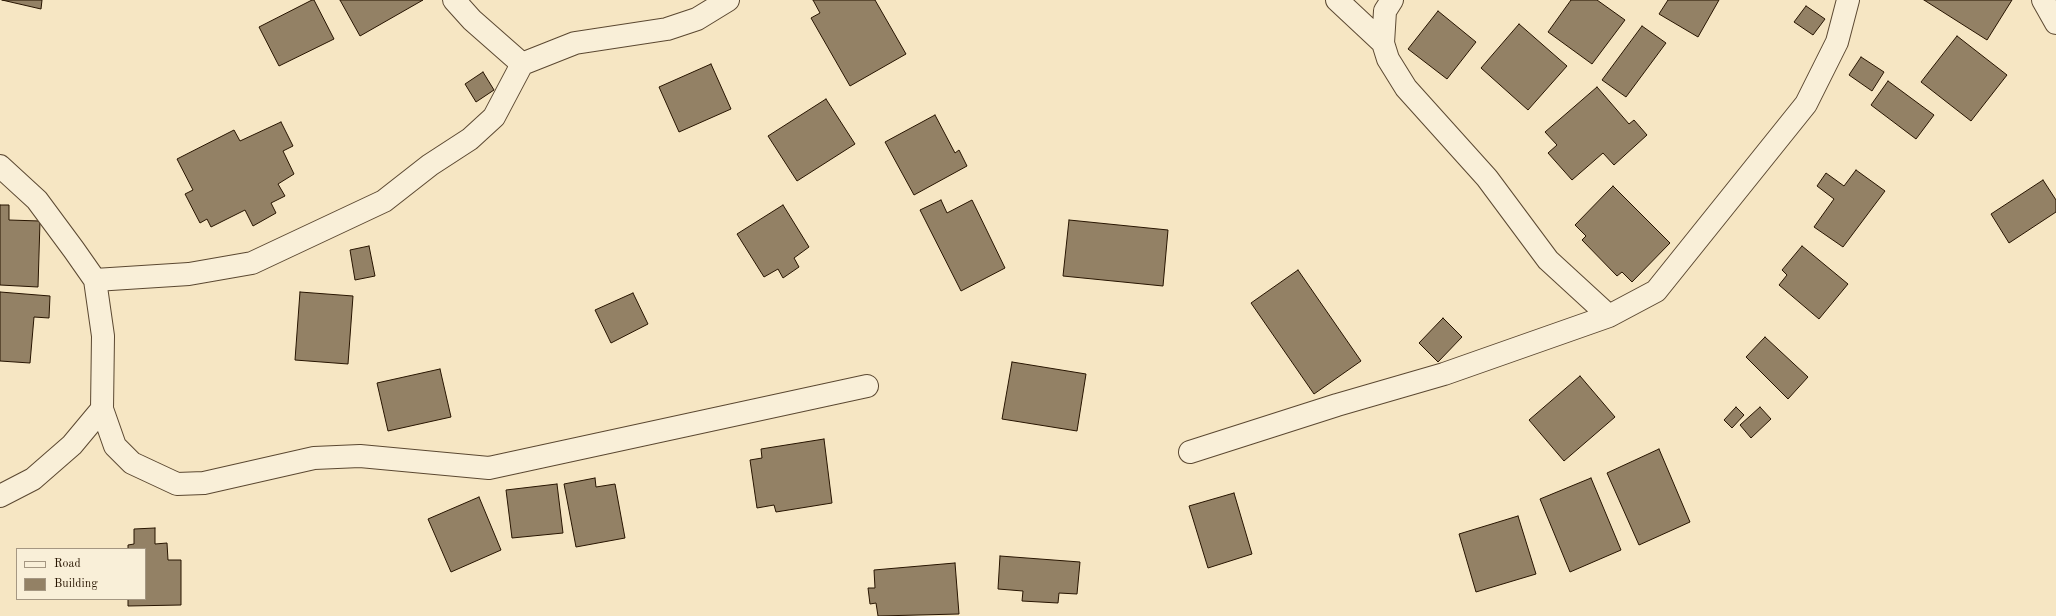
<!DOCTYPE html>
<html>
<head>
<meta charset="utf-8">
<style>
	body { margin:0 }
	#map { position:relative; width:2056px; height:616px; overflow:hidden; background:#f6e6c3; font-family:"Old Standard TT",serif }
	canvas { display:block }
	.legend { position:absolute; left:16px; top:548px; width:130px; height:52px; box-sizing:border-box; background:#f9efd8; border:1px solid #a59782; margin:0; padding:5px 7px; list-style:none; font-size:12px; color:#271400 }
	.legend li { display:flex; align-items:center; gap:8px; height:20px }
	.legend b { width:20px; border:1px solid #a59782 }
</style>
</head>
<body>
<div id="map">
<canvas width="2056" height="616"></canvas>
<ul class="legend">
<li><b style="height:5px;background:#f9efd8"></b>Road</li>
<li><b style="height:11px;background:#938165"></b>Building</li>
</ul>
</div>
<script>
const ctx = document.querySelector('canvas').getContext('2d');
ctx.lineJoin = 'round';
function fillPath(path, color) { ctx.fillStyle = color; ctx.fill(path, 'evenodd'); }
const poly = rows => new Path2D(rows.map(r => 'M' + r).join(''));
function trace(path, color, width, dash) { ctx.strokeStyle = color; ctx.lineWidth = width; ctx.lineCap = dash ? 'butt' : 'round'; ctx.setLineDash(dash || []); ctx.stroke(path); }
const building = poly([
	[2,0,42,0,41,9,2,0],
	[312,0,314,0,334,39,279,66,259,27,312,0],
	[340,0,423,0,360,36,340,0],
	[813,0,875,0,906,54,850,86,811,18,820,13,813,0],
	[1571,0,1597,0,1625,20,1592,64,1548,32,1571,0],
	[1668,0,1719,0,1698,37,1659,14,1668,0],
	[1924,0,2012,0,1987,40,1924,0],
	[1806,6,1825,19,1813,35,1794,22,1806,6],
	[1438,11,1476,42,1447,79,1408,49,1438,11],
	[1519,24,1567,66,1528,110,1481,68,1519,24],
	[1642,26,1666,43,1626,97,1602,80,1642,26],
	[1957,36,2007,75,1971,121,1921,82,1957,36],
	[1861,57,1884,72,1872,91,1849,75,1861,57],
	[711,64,731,109,679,132,659,87,711,64],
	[483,72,494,90,476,102,465,84,483,72],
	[1888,81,1934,115,1916,139,1871,105,1888,81],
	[1597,87,1629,124,1634,120,1647,135,1614,165,1603,153,1572,180,1548,153,1557,145,1545,132,1597,87],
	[826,99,855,144,797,181,768,136,826,99],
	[935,115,955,153,959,150,967,166,914,195,885,142,935,115],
	[281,122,293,146,283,151,294,174,278,184,285,196,271,203,276,213,253,226,245,210,211,227,207,219,200,223,185,194,193,190,177,159,234,130,240,141,281,122],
	[1856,170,1885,191,1843,247,1814,227,1834,199,1817,186,1826,173,1844,186,1856,170],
	[2043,180,2056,200,2056,212,2009,243,1991,214,2043,180],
	[1613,186,1670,243,1632,282,1622,272,1617,276,1582,240,1586,236,1575,225,1613,186],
	[941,200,947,213,972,200,1005,268,961,291,920,210,941,200],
	[0,205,9,205,9,220,40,221,38,287,0,285,0,205],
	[783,205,809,247,794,258,799,267,783,278,778,269,764,277,737,234,783,205],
	[1069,220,1168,230,1163,286,1063,276,1069,220],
	[369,246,375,276,355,280,350,250,369,246],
	[1802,246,1848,284,1819,319,1779,285,1787,275,1782,270,1802,246],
	[1298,270,1361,361,1314,394,1251,303,1298,270],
	[0,292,50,296,49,318,34,317,30,363,0,361,0,292],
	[300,292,353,296,348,364,295,360,300,292],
	[633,293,648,324,611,343,595,310,633,293],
	[1443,318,1462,337,1438,362,1419,343,1443,318],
	[1765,337,1808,377,1788,399,1746,357,1765,337],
	[1012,362,1086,374,1077,431,1002,419,1012,362],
	[440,369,451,417,388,431,377,383,440,369],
	[1580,376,1615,417,1564,461,1529,420,1580,376],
	[1736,407,1744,415,1732,428,1724,420,1736,407],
	[1760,407,1771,419,1751,438,1740,425,1760,407],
	[824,439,832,503,776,512,774,505,757,508,750,460,762,458,761,449,824,439],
	[1659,449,1690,522,1639,545,1607,473,1659,449],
	[595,478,596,487,615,484,625,538,576,547,564,484,595,478],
	[1591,478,1621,550,1570,572,1540,499,1591,478],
	[557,484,563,533,512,538,506,490,557,484],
	[1234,493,1252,554,1208,568,1189,506,1234,493],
	[479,497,501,550,451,572,428,519,479,497],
	[1518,516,1536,574,1476,592,1459,534,1518,516],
	[155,528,155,544,167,543,168,560,181,560,181,605,128,606,128,599,145,599,145,549,128,549,128,545,134,544,134,529,155,528],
	[1000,556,1080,562,1077,594,1059,593,1058,603,1022,601,1023,591,998,589,1000,556],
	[955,563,959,614,878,616,876,603,870,604,868,588,875,588,874,570,955,563]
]);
fillPath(building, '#938165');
trace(building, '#271400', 1);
const street = poly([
	[454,0,472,20,522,64],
	[1337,0,1383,43],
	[1392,0,1385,11,1383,43,1388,59,1406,88,1487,178,1548,260,1609,316],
	[2043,0,2056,23],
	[0,166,37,200,74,250,95,280,103,336,102,409,115,446,132,463,177,484,204,483,314,458,360,456,489,468,867,386],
	[95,280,189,274,252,263,384,201,430,165,470,139,494,117,522,64,575,43,667,29,697,19,728,0],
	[1190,452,1337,405,1444,374,1609,316,1656,291,1806,104,1837,42,1848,0],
	[0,496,33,479,72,445,102,409]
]);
trace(street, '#5b4831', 24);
trace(street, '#f9efd8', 22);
</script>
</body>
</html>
